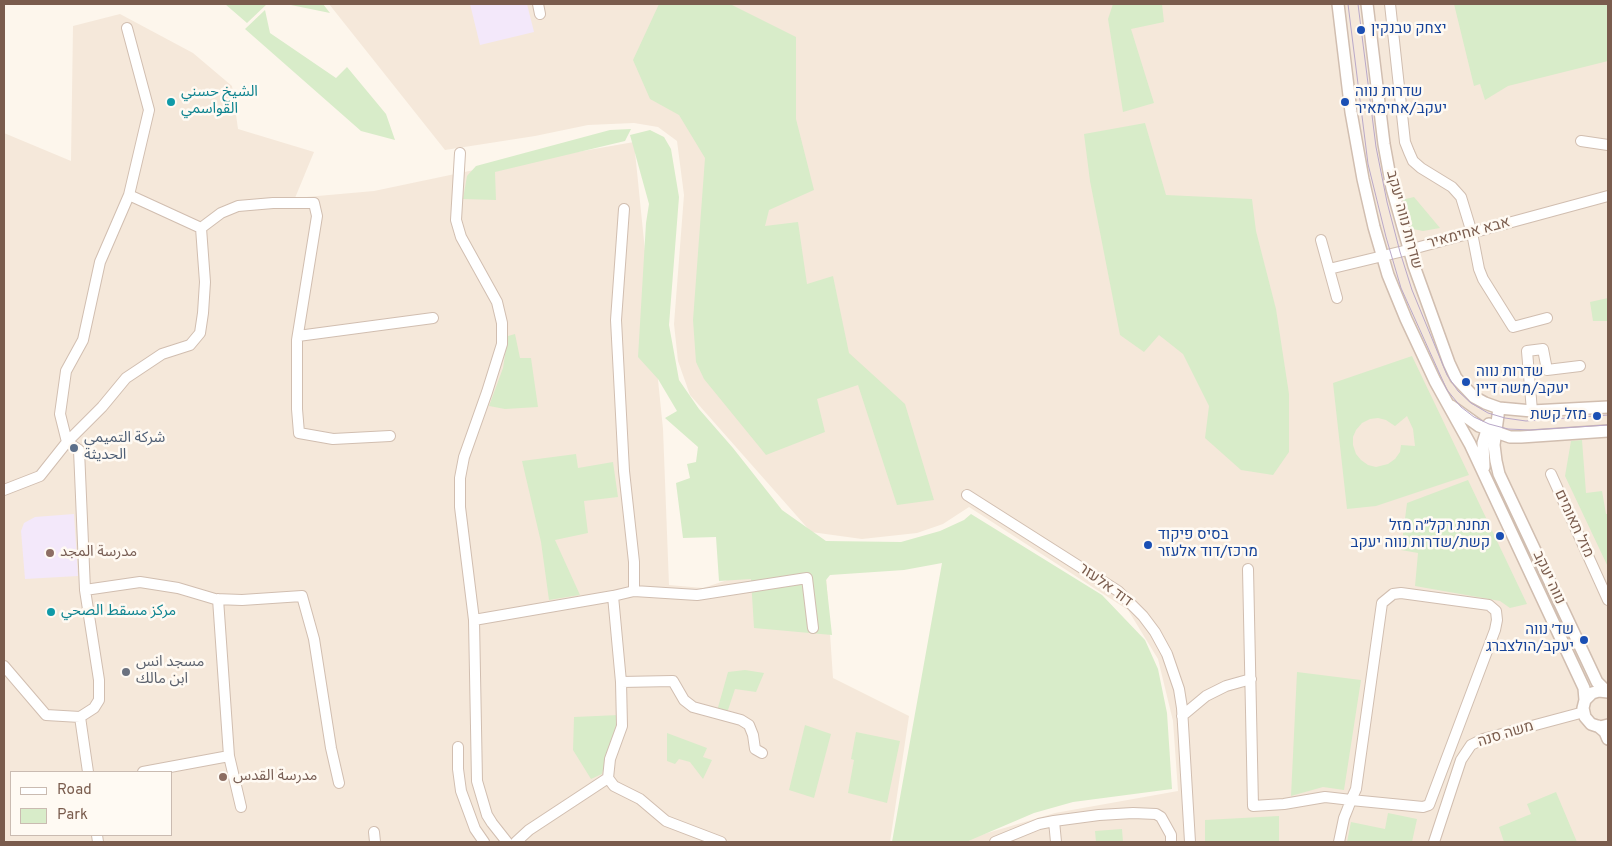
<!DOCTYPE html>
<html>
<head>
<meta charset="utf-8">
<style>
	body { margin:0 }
	#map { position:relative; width:1612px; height:846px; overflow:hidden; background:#fdf6ec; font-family:Overpass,sans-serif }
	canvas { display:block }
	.frame { position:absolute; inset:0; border:5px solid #7a5c4d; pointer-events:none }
	.legend { position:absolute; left:10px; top:771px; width:162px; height:65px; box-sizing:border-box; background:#fffaf3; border:1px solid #cabbb1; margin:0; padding:6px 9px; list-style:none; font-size:15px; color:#7a5c4d }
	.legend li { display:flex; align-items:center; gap:10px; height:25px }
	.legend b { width:25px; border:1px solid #cabbb1 }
</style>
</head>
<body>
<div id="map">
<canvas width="1612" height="846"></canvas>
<div class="frame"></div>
<ul class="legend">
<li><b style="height:6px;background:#fff"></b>Road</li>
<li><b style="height:14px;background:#d8ecc9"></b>Park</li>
</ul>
</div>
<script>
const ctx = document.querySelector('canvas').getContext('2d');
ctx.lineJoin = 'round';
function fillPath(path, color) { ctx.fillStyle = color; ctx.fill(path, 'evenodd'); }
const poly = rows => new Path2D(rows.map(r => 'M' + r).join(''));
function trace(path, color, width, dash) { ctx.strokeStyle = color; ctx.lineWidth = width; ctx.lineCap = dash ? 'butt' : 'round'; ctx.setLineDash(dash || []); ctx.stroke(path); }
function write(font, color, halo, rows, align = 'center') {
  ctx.font = font + ' Overpass,"Noto Sans Arabic",Heebo,sans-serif'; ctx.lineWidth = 5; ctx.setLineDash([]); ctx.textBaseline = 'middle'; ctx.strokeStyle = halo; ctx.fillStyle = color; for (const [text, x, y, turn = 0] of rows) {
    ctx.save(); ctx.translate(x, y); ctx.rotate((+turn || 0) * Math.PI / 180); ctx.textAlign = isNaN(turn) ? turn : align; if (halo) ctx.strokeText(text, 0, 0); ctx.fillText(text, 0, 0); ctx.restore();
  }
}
fillPath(poly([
	[329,4,1608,4,1608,842,957,842,1055,813,1178,791,1173,721,1158,659,1128,610,969,507,943,524,917,533,862,539,811,532,690,395,678,361,674,324,684,195,677,141,658,127,634,123,588,125,535,136,445,150],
	[120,14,193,53,232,86,238,129,314,152,295,198,374,191,474,170,634,142,663,429,669,585,703,588,783,562,825,560,833,678,909,716,890,842,4,842,4,133,71,161,73,26],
	[11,772,171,772,171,835,11,835]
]), '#f5e8da');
fillPath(poly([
	[470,4,527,4,534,32,480,45],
	[74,514,78,576,25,579,21,531,24,523,35,517]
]), '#f3e8fa');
fillPath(poly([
	[225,4,267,4,247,23],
	[286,4,323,4,330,13],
	[659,4,730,4,796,37,796,119,814,190,769,210,765,226,798,222,807,284,833,276,849,353,905,404,934,500,897,505,858,385,817,399,825,432,766,455,704,379,696,362,693,320,705,158,679,115,650,99,633,60],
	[1113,4,1162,4,1164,22,1131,29,1154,103,1123,112,1108,19],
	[1454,4,1608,4,1608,61,1508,86,1485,100,1480,84,1474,86],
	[265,10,270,33,336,78,347,67,386,114,395,140,361,131,245,29],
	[1145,123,1166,195,1252,199,1256,231,1276,309,1289,394,1289,452,1273,475,1241,470,1205,438,1209,406,1183,354,1159,335,1144,352,1120,335,1090,181,1084,134],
	[631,129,625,141,495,172,496,200,463,199,467,176,476,166,610,130],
	[650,130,664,137,671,149,679,197,669,325,679,380,699,409,733,448,782,510,826,541,901,542,940,531,964,520,971,514,1102,595,1145,640,1158,669,1167,713,1172,789,1073,802,1034,813,966,842,892,842,942,563,904,570,830,575,826,580,832,635,754,628,751,579,719,581,716,537,683,538,676,483,690,478,687,464,696,462,698,447,665,418,677,411,658,379,638,357,646,223,649,204,630,135],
	[1414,197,1440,228,1423,231,1413,229,1409,226,1401,200],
	[1608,298,1608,321,1593,321,1590,302],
	[515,334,520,358,531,358,538,407,505,409,489,406,503,368,508,336],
	[1412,356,1469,475,1376,506,1347,509,1333,383],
	[1407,416,1413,429,1415,446,1401,445,1400,452,1395,459,1388,464,1376,467,1368,465,1361,460,1356,454,1353,445,1353,437,1356,430,1362,423,1370,419,1378,418,1386,420,1395,426],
	[1582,440,1586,493,1602,491,1606,514,1608,514,1608,567,1565,476,1571,441],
	[576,454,578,468,613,462,618,497,584,501,588,533,555,540,580,595,549,600,541,542,522,461],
	[1468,480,1527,604,1510,608,1500,601,1415,586,1418,553,1401,550,1407,503],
	[745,670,764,673,756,692,735,689,727,713,717,711,728,672],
	[1297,672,1361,680,1344,790,1323,787,1291,796],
	[619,715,602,774,591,779,573,750,574,717],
	[805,725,831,734,814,798,789,790],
	[856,732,900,741,887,803,848,793,854,760,851,759],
	[667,733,707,748,703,757,712,760,703,779,690,762,679,759,675,764,667,761],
	[1556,792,1577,842,1504,842,1499,827,1531,814,1527,804],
	[1388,813,1417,819,1412,842,1347,842,1351,822,1385,829],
	[1279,816,1279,842,1205,842,1205,820],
	[1122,829,1123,842,1096,842,1095,831]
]), '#d8ecc9');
const minor = poly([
	[538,4,540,14],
	[1390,4,1405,142,1409,152,1413,161,1421,168,1452,187,1461,197,1472,233,1479,269,1483,279,1513,327,1547,318],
	[1581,141,1608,145],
	[460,153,456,220,461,237,497,302,502,323,502,344,487,392,464,457,460,478,460,507,474,620,477,781,487,815,492,823,507,842],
	[201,228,221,213,238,206,273,203,314,203,317,216,297,340,297,409,299,433,333,439,390,436],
	[1321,240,1337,298],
	[1329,269,1416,248,1608,196],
	[298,336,433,318],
	[1532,411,1527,351,1543,349,1547,370,1580,366],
	[1551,474,1608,600],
	[4,490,40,476,67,442,102,407,126,378,162,354,190,345,200,333,203,313,205,282,201,228,129,195],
	[967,495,1118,591,1143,616,1155,632,1167,654,1179,689,1182,708,1190,842],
	[1248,569,1253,806,1284,804,1325,797,1334,798,1351,800,1423,807,1429,805,1495,630,1497,620,1496,611,1489,605,1401,593,1393,594,1382,603,1356,789,1351,800,1348,808,1344,818,1339,842],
	[85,590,140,582,178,588,215,599,242,600,302,596,314,639,331,748,339,783],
	[634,591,697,595,807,578,813,628],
	[218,599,229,756,241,807],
	[474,620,613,596],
	[4,666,46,715,80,717],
	[621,682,673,681,684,700,693,707,741,720,749,725,753,735,755,749,762,753],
	[1182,716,1206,696,1226,686,1251,679],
	[458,747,458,769,461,791,475,829,484,842],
	[88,772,80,717,94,708,99,700,99,680,85,590,79,450,67,442,60,414,66,371,83,340,100,262,129,195,149,110,127,28],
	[143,772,229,756],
	[608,778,614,786,640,799,666,821,721,842],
	[1054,821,1056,842],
	[374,832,375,842],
	[97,835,98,842],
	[516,842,529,830,608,778,610,759,622,726,621,682,613,596,634,591,634,562,624,471,616,320,624,209],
	[995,842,1039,824,1054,821,1099,815,1133,813,1156,814,1161,817,1171,835,1171,842],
	[1434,842,1461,760,1471,745,1483,739,1584,712]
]);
const tertiary = poly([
	[1338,4,1351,112,1363,179,1374,227,1388,275,1406,319,1435,381,1470,444,1584,688,1585,700],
	[1367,4,1384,144,1392,188,1414,266,1449,363,1456,378,1474,397,1485,403,1499,408,1532,411,1608,407],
	[1451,406,1479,426,1510,437,1521,437,1608,431],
	[1499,408,1494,445,1496,461,1499,474,1597,682,1606,691],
	[1484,467,1483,443,1489,424],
	[1608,692,1599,691,1592,693,1585,700,1583,708,1585,717,1591,724,1600,727,1608,725],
	[1598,726,1605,732,1608,739]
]);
trace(minor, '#d1beb0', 12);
trace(tertiary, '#d1beb0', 14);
trace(minor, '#fff', 10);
trace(tertiary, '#fff', 11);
trace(poly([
	[1348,4,1368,164,1386,237,1401,288,1447,390,1461,407,1474,417,1489,424,1508,429,1530,430,1608,425],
	[1358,4,1376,147,1387,202,1400,252,1412,290,1447,375,1458,391,1471,403,1488,413,1505,418,1526,421,1608,415]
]), '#b9a8c9', 1);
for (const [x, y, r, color] of [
	[1361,30,5,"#1a4fb4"],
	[171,102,5,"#0f9aa8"],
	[1345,102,5,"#1a4fb4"],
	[1466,382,5,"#1a4fb4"],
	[1597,416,5,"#1a4fb4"],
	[74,448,5,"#5c6f8a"],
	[1500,536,5,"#1a4fb4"],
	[1148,545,5,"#1a4fb4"],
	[50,553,5,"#8d6e63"],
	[51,612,5,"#0f9aa8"],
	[1584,640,5,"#1a4fb4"],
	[126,672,5,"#6b7280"],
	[223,777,5,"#8d6e63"]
]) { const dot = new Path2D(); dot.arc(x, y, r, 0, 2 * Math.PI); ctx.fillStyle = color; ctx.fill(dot); trace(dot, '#fffaf3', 2); }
write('15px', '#164399', '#fffaf3', [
	["יצחק טבנקין",1371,30],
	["שדרות נווה",1355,93],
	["יעקב/אחימאיר",1355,110],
	["שדרות נווה",1476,373],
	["יעקב/משה דיין",1476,390],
	["מזל קשת",1587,416,"right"],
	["תחנת רקל״ה מזל",1490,527,"right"],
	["קשת/שדרות נווה יעקב",1490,544,"right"],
	["בסיס פיקוד",1158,536],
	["מרכז/דוד אלעזר",1158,553],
	["שד׳ נווה",1574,631,"right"],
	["יעקב/הולצברג",1574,648,"right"]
], 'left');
write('15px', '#0d838f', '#fffaf3', [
	["الشيخ حسني",181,93],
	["القواسمي",181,110],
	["مركز مسقط الصحي",61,612]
], 'left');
write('15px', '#7a5c4d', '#fffaf3', [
	["שדרות נווה יעקב",1403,220,75],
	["אבא אחימאיר",1469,234,-15],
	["מזל תאומים",1573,524,65],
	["נווה יעקב",1548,578,65],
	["דוד אלעזר",1105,586,36],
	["משה סנה",1506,735,-17]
]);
write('15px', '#4e5e75', '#fffaf3', [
	["شركة التميمي",84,439],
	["الحديثة",84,456]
], 'left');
write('15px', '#785e54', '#fffaf3', [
	["مدرسة المجد",60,553],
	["مدرسة القدس",233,777]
], 'left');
write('15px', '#5b616d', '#fffaf3', [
	["مسجد انس",136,663],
	["ابن مالك",136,680]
], 'left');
</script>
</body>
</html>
